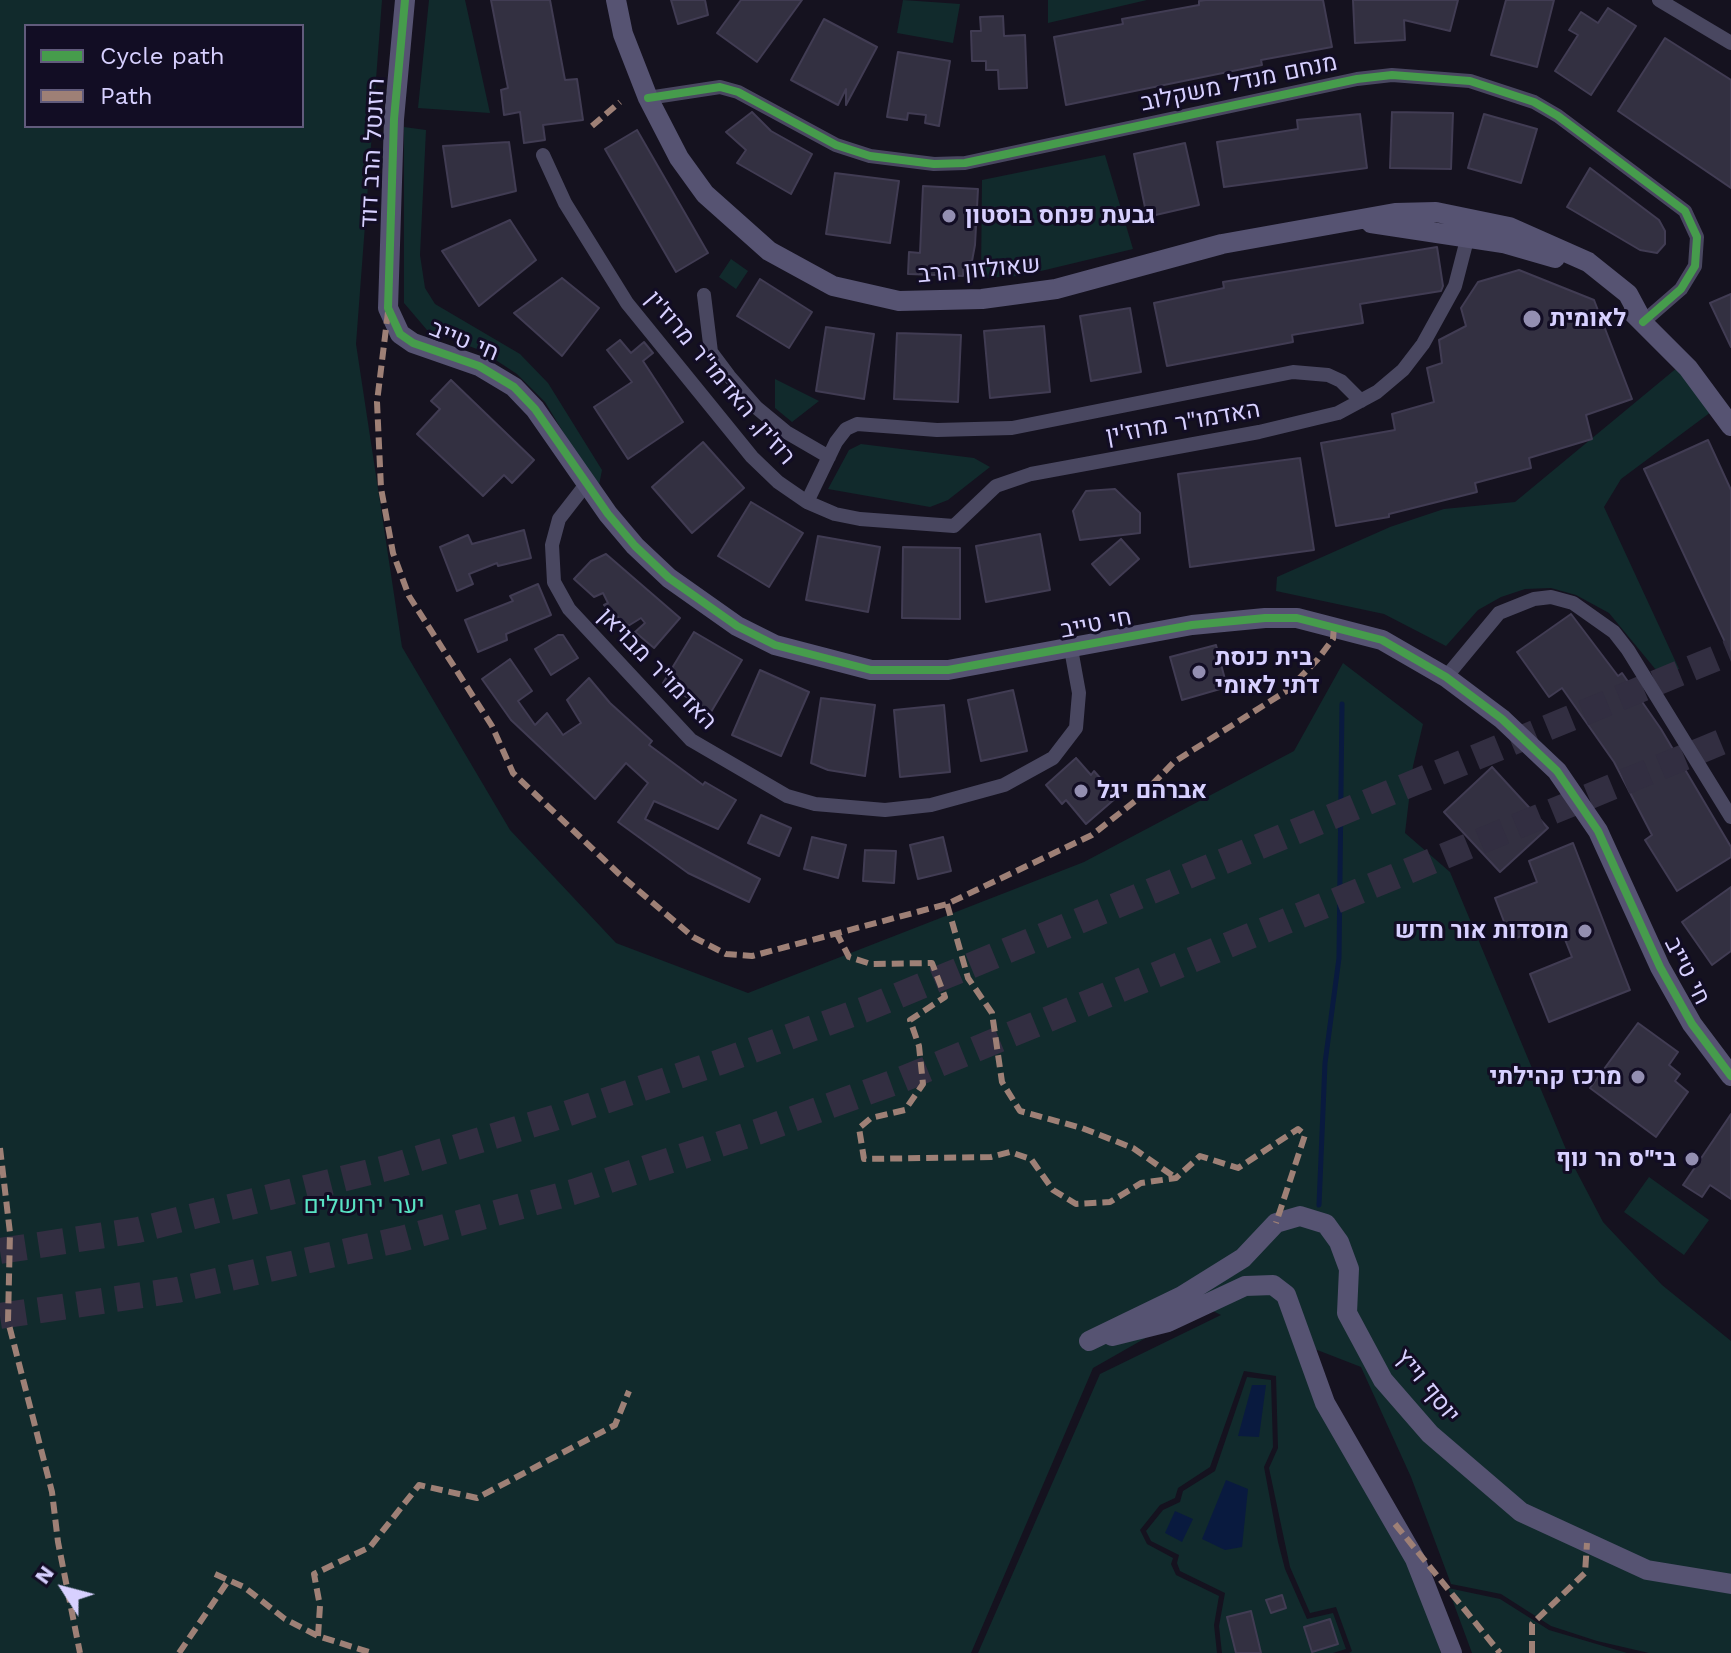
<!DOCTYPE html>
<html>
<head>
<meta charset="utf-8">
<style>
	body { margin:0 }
	#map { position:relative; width:1731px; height:1653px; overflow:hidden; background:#15121f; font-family:"Work Sans",sans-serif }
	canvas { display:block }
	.legend { position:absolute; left:24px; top:24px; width:280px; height:104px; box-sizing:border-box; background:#120d24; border:2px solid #615b7c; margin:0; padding:10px 14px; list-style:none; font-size:24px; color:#d7d0ff }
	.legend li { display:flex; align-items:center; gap:16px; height:40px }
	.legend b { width:40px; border:2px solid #615b7c }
	.north { position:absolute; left:24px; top:1549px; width:80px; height:80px; -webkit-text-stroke:6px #120d24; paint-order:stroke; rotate:306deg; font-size:22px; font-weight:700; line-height:32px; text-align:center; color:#d7d0ff }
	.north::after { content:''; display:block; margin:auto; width:28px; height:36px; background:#d7d0ff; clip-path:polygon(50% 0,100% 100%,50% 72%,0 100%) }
</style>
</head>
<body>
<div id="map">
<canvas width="1731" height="1653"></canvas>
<ul class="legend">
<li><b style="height:10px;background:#469c4c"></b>Cycle path</li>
<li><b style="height:10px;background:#9e8076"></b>Path</li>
</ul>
<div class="north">N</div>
</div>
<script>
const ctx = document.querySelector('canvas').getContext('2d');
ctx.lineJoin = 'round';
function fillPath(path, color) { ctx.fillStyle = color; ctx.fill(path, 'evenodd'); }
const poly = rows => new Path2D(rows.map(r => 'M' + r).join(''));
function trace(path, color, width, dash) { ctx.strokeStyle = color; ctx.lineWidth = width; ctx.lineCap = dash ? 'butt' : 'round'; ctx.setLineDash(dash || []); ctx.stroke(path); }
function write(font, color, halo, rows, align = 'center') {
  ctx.font = font + ' "Work Sans",Heebo,sans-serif'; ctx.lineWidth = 6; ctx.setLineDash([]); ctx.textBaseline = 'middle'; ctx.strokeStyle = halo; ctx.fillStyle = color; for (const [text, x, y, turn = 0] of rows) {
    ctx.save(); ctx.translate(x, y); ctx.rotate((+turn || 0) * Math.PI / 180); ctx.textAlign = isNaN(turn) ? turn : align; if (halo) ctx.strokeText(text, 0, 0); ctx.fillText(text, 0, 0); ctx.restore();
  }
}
fillPath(poly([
	[0,0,382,0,356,344,402,647,510,830,616,943,748,993,1084,862,1294,751,1343,663,1423,724,1413,766,1405,833,1450,872,1570,1159,1603,1222,1662,1285,1731,1341,1731,1653,1649,1653,1597,1641,1551,1626,1501,1594,1451,1584,1411,1477,1361,1367,1307,1346,1412,1566,1441,1653,1349,1653,1352,1651,1336,1607,1310,1613,1290,1567,1269,1468,1278,1448,1276,1376,1244,1371,1210,1467,1178,1488,1175,1498,1160,1505,1140,1530,1147,1544,1173,1558,1171,1564,1176,1575,1219,1596,1214,1625,1217,1653,978,1653,1100,1374,1221,1315,1211,1310,1172,1323,1093,1368,971,1653,0,1653],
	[26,26,302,26,302,126,26,126],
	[429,0,465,0,490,113,418,108],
	[903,0,960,4,953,43,897,33],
	[1048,0,1147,0,1048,23],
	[404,127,426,130,420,255,425,288,435,304,520,354,548,383,602,470,598,490,545,402,517,374,482,351,427,330,404,303],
	[1105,155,1133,249,1020,276,981,278,982,180],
	[731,259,748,271,736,289,719,277],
	[1678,367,1715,409,1621,479,1604,507,1679,669,1661,676,1609,613,1576,595,1551,588,1525,589,1501,597,1478,610,1446,646,1384,614,1276,591,1277,577,1390,527,1444,509,1515,502],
	[775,379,819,401,792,422,775,408],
	[861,444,974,458,990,467,948,500,930,507,828,489,849,450],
	[1649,1177,1709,1220,1684,1255,1624,1212],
	[1247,1377,1271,1380,1273,1447,1264,1467,1278,1542,1285,1569,1307,1619,1333,1613,1346,1649,1333,1653,1222,1653,1219,1626,1225,1593,1180,1571,1177,1563,1179,1555,1151,1541,1146,1531,1163,1510,1180,1502,1183,1491,1215,1471],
	[1448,1588,1500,1599,1549,1630,1627,1653,1472,1653]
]), '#112a2c');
fillPath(poly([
	[1252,1385,1266,1385,1259,1437,1238,1436],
	[1226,1480,1248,1489,1242,1547,1225,1550,1202,1539],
	[1175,1511,1193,1519,1182,1542,1165,1533]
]), '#091a3f');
trace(poly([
	[1319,1205,1325,1063,1339,958,1342,704]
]), '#091a3f', 5);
const building = poly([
	[491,0,550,0,565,80,577,79,583,120,543,125,545,140,524,143,520,112,504,115,501,90,508,88,491,0],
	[671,0,705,0,708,15,678,24,671,0],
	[741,0,802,0,757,62,717,33,741,0],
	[1206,0,1323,0,1332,47,1261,60,1262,65,1066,105,1054,37,1123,24,1122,19,1199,5,1199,1,1206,0],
	[1353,0,1458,0,1450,31,1404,20,1405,40,1355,43,1353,0],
	[1506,0,1554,0,1537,67,1491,55,1506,0],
	[1608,8,1636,26,1591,95,1555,71,1578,35,1569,30,1581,12,1598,23,1608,8],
	[1003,16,1004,36,1025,35,1027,88,999,89,998,70,986,70,986,61,972,61,971,31,981,31,980,17,1003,16],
	[824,19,877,47,846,105,846,89,838,105,791,80,824,19],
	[1665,38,1731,80,1731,188,1618,111,1665,38],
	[898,52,950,61,939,126,925,123,926,115,908,113,907,120,887,117,898,52],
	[752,112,771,131,812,154,791,194,737,163,746,150,726,132,752,112],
	[1392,112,1453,113,1451,169,1390,168,1392,112],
	[1360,114,1367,168,1224,187,1217,142,1298,129,1297,120,1360,114],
	[1484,114,1537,129,1521,183,1468,168,1484,114],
	[637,130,708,253,676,272,605,149,637,130],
	[509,142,516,191,452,207,443,146,509,142],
	[1185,143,1199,205,1147,217,1134,154,1185,143],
	[1590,168,1659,220,1665,231,1665,244,1657,253,1640,250,1567,207,1590,168],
	[835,173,899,181,890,243,826,234,835,173],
	[923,186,978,189,975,245,972,261,964,262,963,276,908,274,909,252,920,253,923,186],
	[510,220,536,260,479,306,442,251,510,220],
	[1437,247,1443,286,1441,291,1360,304,1363,323,1292,335,1293,342,1167,366,1154,303,1224,288,1223,282,1437,247],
	[1519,270,1594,300,1632,399,1586,415,1592,439,1529,458,1531,468,1475,483,1477,492,1389,514,1389,517,1336,526,1321,443,1395,430,1392,414,1434,402,1427,368,1442,363,1439,340,1466,326,1461,308,1478,282,1519,270],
	[562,278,599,308,562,356,514,313,562,278],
	[760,279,812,312,789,348,737,316,760,279],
	[1731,294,1731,347,1710,303,1731,294],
	[1130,308,1141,372,1091,381,1080,316,1130,308],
	[1044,326,1050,392,990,398,984,331,1044,326],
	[826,327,874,334,864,399,816,391,826,327],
	[897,333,961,335,958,402,894,399,897,333],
	[620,340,631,353,644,342,653,353,643,361,683,422,628,459,594,407,632,382,607,350,620,340],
	[451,380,534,460,512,483,504,475,483,496,417,434,440,409,431,401,451,380],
	[1708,440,1731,490,1731,655,1644,469,1708,440],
	[703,442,744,488,692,533,652,487,703,442],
	[1300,458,1314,550,1190,567,1178,474,1300,458],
	[1115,489,1140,513,1140,533,1080,540,1073,511,1086,491,1115,489],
	[751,502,803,533,769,587,718,556,751,502],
	[524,530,531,558,498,566,497,563,469,574,473,584,457,591,440,547,468,535,472,544,524,530],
	[1040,534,1050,590,986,602,976,546,1040,534],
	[818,536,880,547,868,612,806,600,818,536],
	[1121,539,1139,559,1110,585,1092,564,1121,539],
	[903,547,960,548,960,619,902,618,903,547],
	[606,554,680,618,654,648,635,632,645,623,641,618,628,626,604,605,608,603,603,593,594,597,574,579,591,561,606,554],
	[538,584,551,615,506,634,507,640,478,652,465,620,513,601,510,596,538,584],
	[1571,614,1618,676,1622,673,1661,729,1731,847,1731,857,1677,891,1645,840,1652,835,1614,762,1562,688,1549,697,1517,652,1571,614],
	[694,632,742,660,711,712,663,683,694,632],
	[558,635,563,635,578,658,551,675,535,649,558,635],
	[1216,645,1227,687,1182,700,1170,657,1216,645],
	[510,659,532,691,518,701,535,725,547,713,563,735,581,723,567,700,589,678,610,703,652,741,649,745,703,785,705,782,736,800,718,829,654,801,645,819,760,879,749,902,688,873,618,822,648,783,626,763,595,799,511,720,482,679,510,659],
	[760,670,809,692,781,756,732,735,760,670],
	[1013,690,1027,751,981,761,968,700,1013,690],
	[821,698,875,705,865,776,828,770,811,763,821,698],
	[944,705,950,772,900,777,894,710,944,705],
	[1076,758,1091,775,1094,771,1117,797,1086,824,1066,800,1062,804,1046,785,1076,758],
	[1492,767,1548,828,1500,872,1444,812,1492,767],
	[761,815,791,828,779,856,748,843,761,815],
	[812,837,846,845,838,878,804,869,812,837],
	[943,837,951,871,918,879,910,845,943,837],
	[1573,843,1630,990,1549,1022,1530,974,1572,957,1558,922,1511,940,1495,898,1537,882,1529,861,1573,843],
	[865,850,896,851,894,883,863,881,865,850],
	[1731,887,1731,951,1712,965,1682,922,1731,887],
	[1638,1023,1678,1052,1669,1065,1680,1074,1675,1081,1688,1092,1656,1137,1590,1088,1638,1023],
	[1731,1114,1731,1199,1710,1185,1702,1197,1683,1185,1731,1114],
	[1282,1595,1286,1608,1271,1613,1266,1600,1282,1595],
	[1251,1611,1261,1653,1236,1653,1227,1617,1251,1611],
	[1330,1619,1338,1644,1312,1652,1304,1627,1330,1619]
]);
fillPath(building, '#333041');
trace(building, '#413c53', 2);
trace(poly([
	[0,1251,138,1230,390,1167,554,1118,720,1062,863,1010,1731,652],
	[0,1316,177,1290,401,1239,573,1192,757,1132,898,1081,1731,738]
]), '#322e41', 26, [26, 13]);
trace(poly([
	[1659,0,1731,43],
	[648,98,720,87,738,92,836,145,870,156,934,164,965,163,1357,79,1392,75,1470,81,1534,102,1558,116,1685,211,1697,237,1695,266,1681,289,1643,322],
	[543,155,565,203,627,303,752,457,778,482,807,502,836,442,846,429,857,424,937,430,1012,428,1293,372,1328,375,1341,381,1361,401],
	[704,295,711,352,729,376,757,408,786,432,829,457],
	[587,483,559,519,552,545,554,582,569,609,691,740,787,796,815,804,885,810,931,805,1004,785,1053,758,1076,728,1079,693,1071,649],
	[807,502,835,514,860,519,954,526,996,486,1031,474,1259,432,1338,413,1377,392,1403,370,1423,344,1455,286,1469,232],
	[1446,677,1499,613,1534,599,1551,597,1573,603,1614,632,1628,650,1731,817]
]), '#494760', 14);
trace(poly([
	[405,0,394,119,388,308,400,334,413,343,479,366,514,387,535,409,608,514,635,546,669,578,737,626,775,645,871,670,948,670,1192,625,1265,618,1297,618,1382,640,1446,677,1502,719,1557,771,1598,831,1660,967,1692,1024,1731,1076],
	[616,0,623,34,648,98,679,158,705,194,769,251,833,286,899,301,982,299,1056,289,1222,244,1395,213,1436,212,1509,227,1588,262,1628,294,1643,322],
	[1371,223,1503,243,1555,258],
	[1633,313,1688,368,1731,426],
	[1112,1336,1168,1322,1245,1286,1273,1285,1286,1295,1325,1403,1415,1559,1452,1653],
	[1089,1341,1182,1296,1243,1258,1276,1223,1300,1216,1326,1224,1339,1242,1349,1269,1347,1313,1383,1380,1430,1434,1521,1512,1647,1570,1731,1584]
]), '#565372', 20);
trace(poly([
	[592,126,620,102],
	[388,312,377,402,381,488,393,553,409,596,492,726,513,773,619,874,693,937,726,954,752,956,947,904,1092,835,1139,798,1174,762,1288,690,1318,659,1333,639,1334,626],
	[947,904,968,978,992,1013,1002,1082,1020,1111,1082,1128,1133,1148,1176,1178],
	[836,932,849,957,871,964,932,963,945,997,910,1020,919,1046,923,1084,905,1110,871,1118,859,1128,864,1159,991,1157,1010,1152,1031,1159,1053,1190,1076,1204,1110,1202,1141,1183,1176,1178,1200,1156,1238,1168,1298,1129,1305,1135,1276,1223],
	[0,1148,10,1233,8,1321,52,1492,58,1542,80,1653],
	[1395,1524,1500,1653],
	[215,1574,244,1587,285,1619,318,1636,372,1653],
	[318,1636,320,1606,314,1574,370,1547,419,1485,477,1498,615,1425,629,1391],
	[179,1653,228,1581],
	[1532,1653,1532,1624,1585,1573,1587,1543]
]), '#9e8076', 6, [12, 6]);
trace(poly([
	[405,0,394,119,388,308,400,334,413,343,479,366,514,387,535,409,608,514,635,546,669,578,737,626,775,645,871,670,948,670,1192,625,1265,618,1297,618,1382,640,1446,677,1502,719,1557,771,1598,831,1660,967,1692,1024,1731,1076],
	[648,98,720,87,738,92,836,145,870,156,934,164,965,163,1357,79,1392,75,1470,81,1534,102,1558,116,1685,211,1697,237,1695,266,1681,289,1643,322]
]), '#469c4c', 8);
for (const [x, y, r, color] of [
	[949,216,8,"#938eb1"],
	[1532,319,10,"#938eb1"],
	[1199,672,8,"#938eb1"],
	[1081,791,8,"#938eb1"],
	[1585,931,8,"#938eb1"],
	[1638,1077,8,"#938eb1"],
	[1692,1159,8,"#938eb1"]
]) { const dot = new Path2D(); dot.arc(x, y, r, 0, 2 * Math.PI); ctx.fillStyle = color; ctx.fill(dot); trace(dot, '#120d24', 3); }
write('24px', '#d7d0ff', '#120d24', [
	["מנחם מנדל משקלוב",1239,83,-12],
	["רוזנטל הרב דוד",373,153,-87],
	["שאולזון הרב",979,270,-5],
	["חי טייב",464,341,22],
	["רוז'ין, האדמו\"ר מרוז'ין",720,378,50],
	["האדמו\"ר מרוז'ין",1183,423,-10],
	["חי טייב",1096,624,-11],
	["האדמו\"ר מבויאן",657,669,46],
	["חי טייב",1687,971,63],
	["יוסף וייץ",1427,1386,51]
]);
write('bold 24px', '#d7d0ff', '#120d24', [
	["גבעת פנחס בוסטון",965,216],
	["לאומית",1550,319],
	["בית כנסת",1215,658],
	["דתי לאומי",1215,686],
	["אברהם יגל",1097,791],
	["מוסדות אור חדש",1569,931,"right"],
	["מרכז קהילתי",1622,1077,"right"],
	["בי\"ס הר נוף",1676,1159,"right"]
], 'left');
write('24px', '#59e3c4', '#120d24', [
	["יער ירושלים",364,1206]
]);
</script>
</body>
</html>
